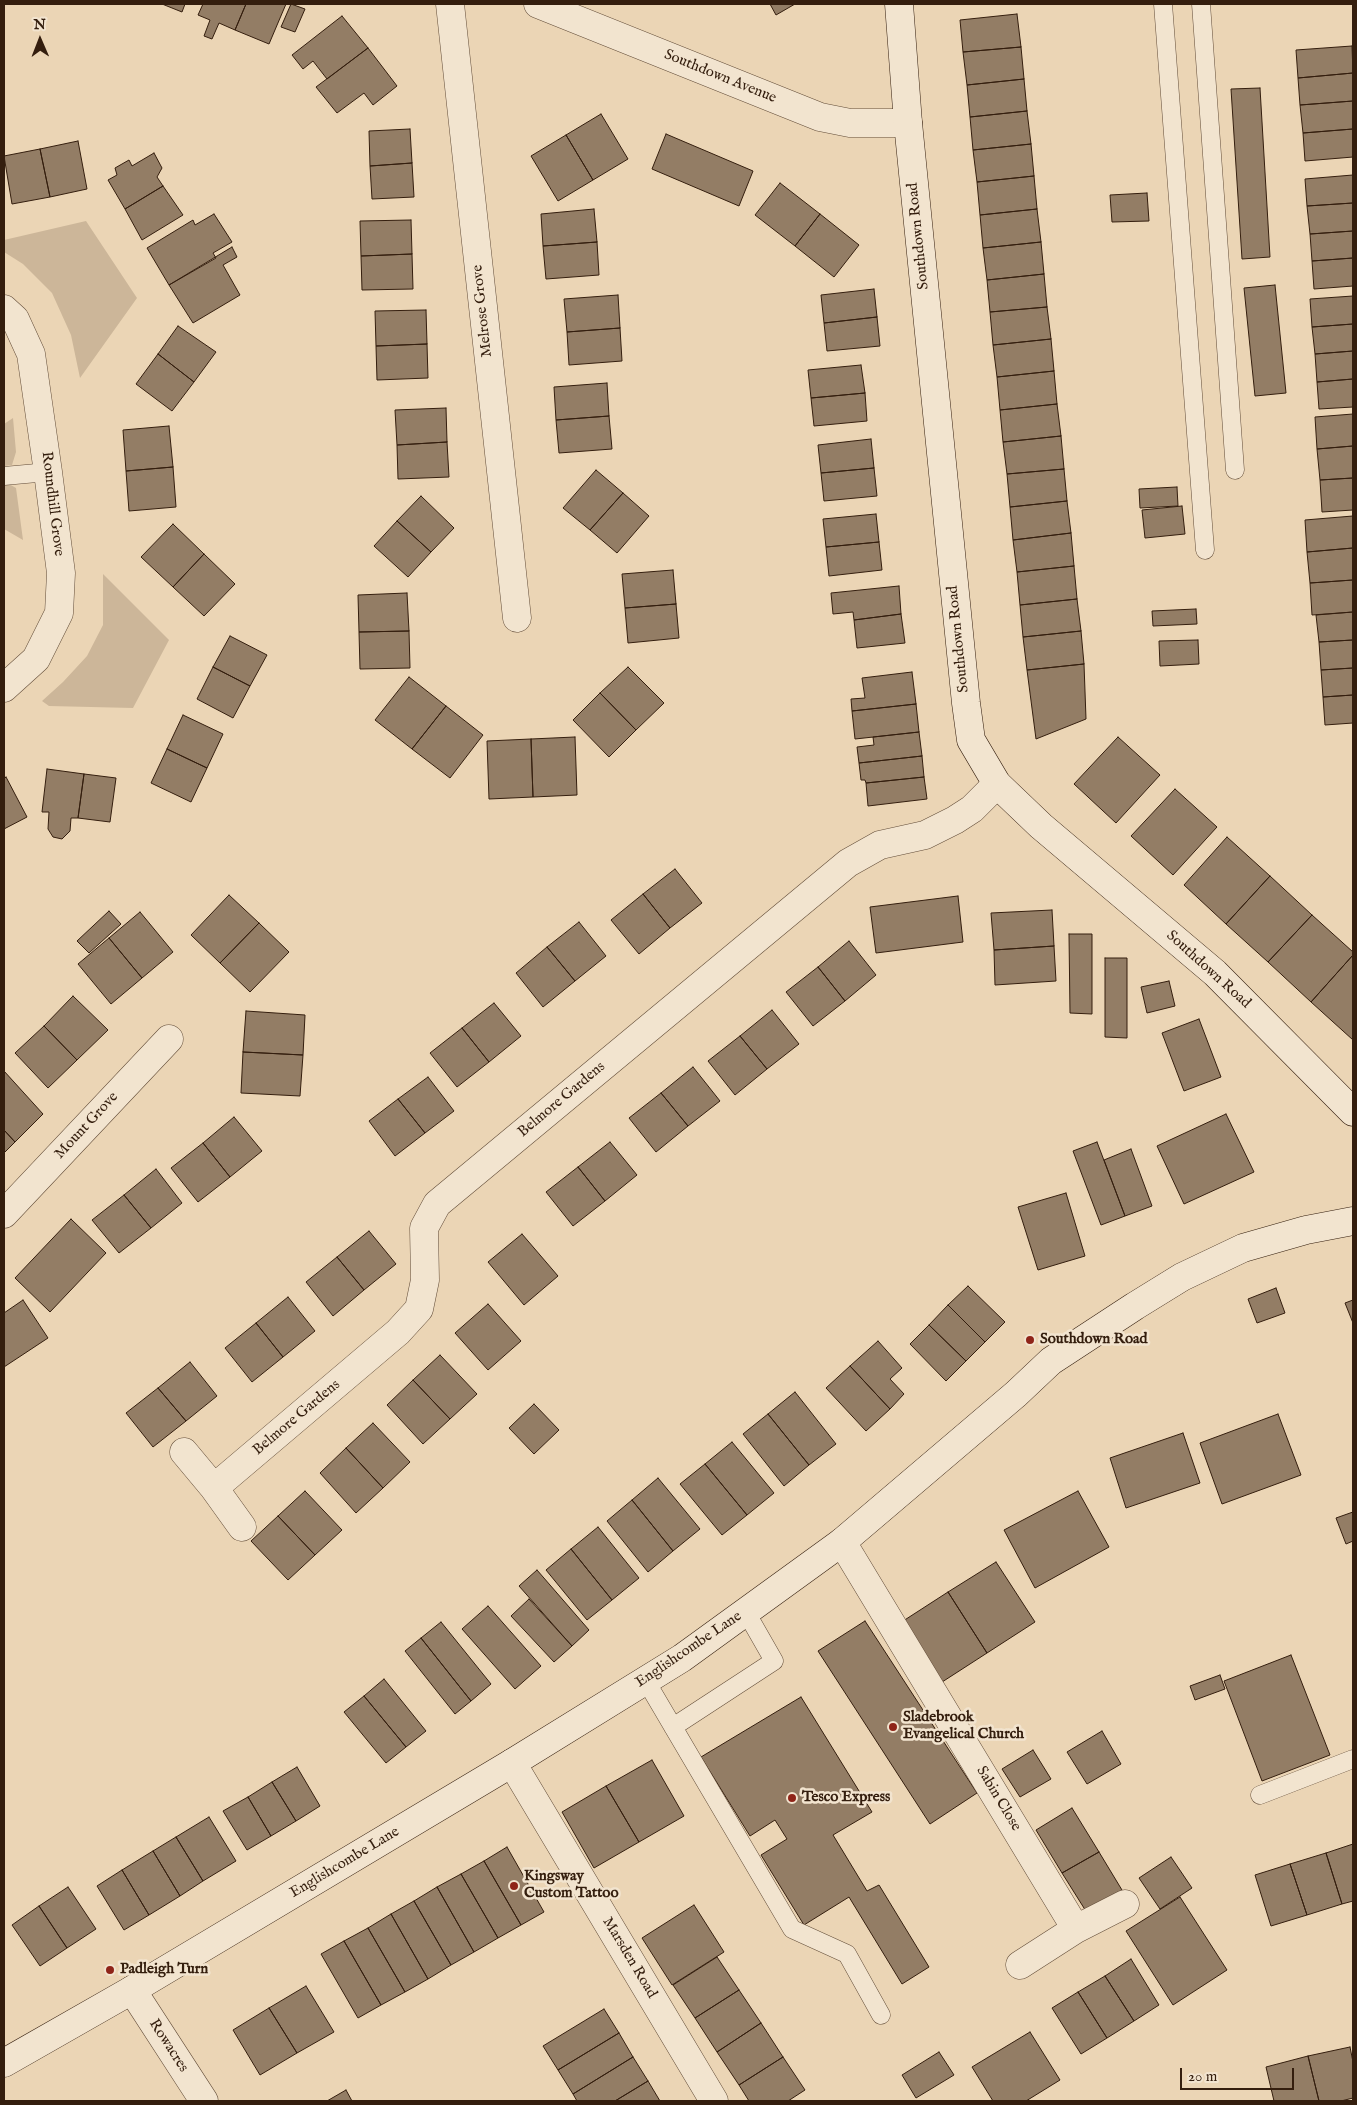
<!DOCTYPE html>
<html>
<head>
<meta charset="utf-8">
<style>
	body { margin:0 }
	#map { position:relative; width:1357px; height:2105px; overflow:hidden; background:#ebd5b5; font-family:"IM FELL English",serif }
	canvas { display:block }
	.frame { position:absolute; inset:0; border:5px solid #341e0e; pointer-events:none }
	.north { position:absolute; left:15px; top:15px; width:50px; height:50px; -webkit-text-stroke:4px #f2e4cf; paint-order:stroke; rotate:359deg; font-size:14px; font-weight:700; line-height:20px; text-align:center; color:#341e0e }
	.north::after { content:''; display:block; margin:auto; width:18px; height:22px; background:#341e0e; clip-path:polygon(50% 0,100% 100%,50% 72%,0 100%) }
	.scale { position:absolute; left:1180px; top:2068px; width:114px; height:22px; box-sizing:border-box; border:2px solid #341e0e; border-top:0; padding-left:6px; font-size:15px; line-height:18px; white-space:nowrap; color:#341e0e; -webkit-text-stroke:4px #f2e4cf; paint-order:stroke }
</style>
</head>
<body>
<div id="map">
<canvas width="1357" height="2105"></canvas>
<div class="frame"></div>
<div class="north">N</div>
<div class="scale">20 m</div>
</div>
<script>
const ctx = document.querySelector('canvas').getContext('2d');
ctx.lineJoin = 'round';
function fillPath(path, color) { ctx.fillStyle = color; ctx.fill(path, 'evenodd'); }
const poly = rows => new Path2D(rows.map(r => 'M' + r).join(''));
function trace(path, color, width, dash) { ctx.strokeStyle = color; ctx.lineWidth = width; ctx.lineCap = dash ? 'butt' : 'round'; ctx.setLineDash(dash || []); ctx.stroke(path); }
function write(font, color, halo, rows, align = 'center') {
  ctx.font = font + ' "IM FELL English",serif'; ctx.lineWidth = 5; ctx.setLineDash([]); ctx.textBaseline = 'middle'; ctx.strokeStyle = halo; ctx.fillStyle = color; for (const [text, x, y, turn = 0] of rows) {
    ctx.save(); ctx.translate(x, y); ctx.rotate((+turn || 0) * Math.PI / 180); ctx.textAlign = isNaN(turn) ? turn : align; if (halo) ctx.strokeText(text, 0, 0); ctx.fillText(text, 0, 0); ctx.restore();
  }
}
fillPath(poly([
	[86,221,137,298,80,378,71,335,52,293,23,264,4,252,4,240],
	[13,418,16,452,12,465,4,466,4,424],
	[4,484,9,484,16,488,23,540,4,529],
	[103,574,169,640,133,708,49,706,42,701,63,682,87,656,103,625]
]), '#ccb699');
const building = poly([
	[162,4,185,4,182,12,162,4],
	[203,4,246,4,235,30,219,23,212,39,204,36,210,20,198,15,203,4],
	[246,4,286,4,269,44,235,30,246,4],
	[291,4,305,9,295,32,281,27,291,4],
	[770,4,795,4,776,15,770,4],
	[1017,14,1021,47,963,52,960,20,1017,14],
	[342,16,368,48,327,79,313,61,303,69,292,55,342,16],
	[1352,46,1353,73,1298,78,1296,50,1352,46],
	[1021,47,1024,79,967,85,963,52,1021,47],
	[368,48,397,86,373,105,364,93,337,113,316,87,368,48],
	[1353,73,1353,101,1300,105,1298,78,1353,73],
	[1024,79,1027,111,970,117,967,85,1024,79],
	[1260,88,1270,257,1242,259,1231,89,1260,88],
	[1353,101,1353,129,1303,133,1300,105,1353,101],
	[1027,111,1031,144,973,150,970,117,1027,111],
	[601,114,628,159,593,180,566,135,601,114],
	[410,129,412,163,370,166,369,131,410,129],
	[1353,129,1353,157,1305,161,1303,133,1353,129],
	[666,134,753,171,739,206,652,169,666,134],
	[566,135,593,180,558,201,531,156,566,135],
	[78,141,87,189,50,197,40,149,78,141],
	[1031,144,1034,176,977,182,973,150,1031,144],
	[40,149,50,197,12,204,4,156,40,149],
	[154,153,162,168,157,177,163,186,125,209,108,180,117,175,115,168,129,160,132,166,154,153],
	[412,163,414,197,372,199,370,166,412,163],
	[1353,175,1353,203,1307,206,1305,179,1353,175],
	[1034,176,1037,209,980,215,977,182,1034,176],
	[780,183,820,214,795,246,755,215,780,183],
	[163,186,183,215,142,240,125,209,163,186],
	[1147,193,1149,221,1112,222,1110,195,1147,193],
	[1353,203,1353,231,1310,234,1307,206,1353,203],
	[594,209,597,242,543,246,541,214,594,209],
	[1037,209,1041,242,983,248,980,215,1037,209],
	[214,214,232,242,213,253,216,258,169,285,147,248,193,220,195,225,214,214],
	[820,214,859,245,834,277,795,246,820,214],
	[411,220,412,254,361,256,360,221,411,220],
	[1353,231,1353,258,1312,261,1310,234,1353,231],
	[597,242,599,275,546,279,543,246,597,242],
	[1041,242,1044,274,987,280,983,248,1041,242],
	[232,247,237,257,223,265,240,295,193,323,169,285,232,247],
	[412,254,413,289,362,290,361,256,412,254],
	[1353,258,1353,286,1314,289,1312,261,1353,258],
	[1044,274,1047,307,990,312,987,280,1044,274],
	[1275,285,1286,393,1255,396,1244,288,1275,285],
	[874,289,877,317,824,323,821,295,874,289],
	[618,295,620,328,567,332,564,299,618,295],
	[1353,296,1353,324,1312,327,1310,299,1353,296],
	[1047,307,1051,339,993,345,990,312,1047,307],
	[426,310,427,344,376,346,375,311,426,310],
	[877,317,880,346,827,351,824,323,877,317],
	[1353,324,1353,351,1315,354,1312,327,1353,324],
	[178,326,216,352,194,382,158,354,178,326],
	[620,328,622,361,569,365,567,332,620,328],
	[1051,339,1054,371,997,377,993,345,1051,339],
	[427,344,428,378,377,380,376,346,427,344],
	[1353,351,1353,379,1317,382,1315,354,1353,351],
	[158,354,194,382,172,411,136,384,158,354],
	[861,365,865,393,811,398,808,370,861,365],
	[1054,371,1057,404,1000,410,997,377,1054,371],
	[1353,379,1353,407,1319,409,1317,382,1353,379],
	[607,383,609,416,556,420,554,387,607,383],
	[865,393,867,421,814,426,811,398,865,393],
	[1057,404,1061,436,1003,442,1000,410,1057,404],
	[446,408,447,442,397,445,395,410,446,408],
	[1353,414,1353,446,1317,449,1315,417,1353,414],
	[609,416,612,449,559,453,556,420,609,416],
	[169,426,173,467,126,471,123,430,169,426],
	[1061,436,1064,469,1007,474,1003,442,1061,436],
	[871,439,874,468,821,473,818,445,871,439],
	[447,442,449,477,398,479,397,445,447,442],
	[1353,446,1353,478,1320,480,1317,449,1353,446],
	[173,467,176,507,129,511,126,471,173,467],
	[874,468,877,496,824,501,821,473,874,468],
	[1064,469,1067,501,1010,507,1007,474,1064,469],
	[596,470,623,493,590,530,563,508,596,470],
	[1353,478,1353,510,1322,512,1320,480,1353,478],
	[1177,487,1178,506,1140,508,1139,489,1177,487],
	[623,493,649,516,617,553,590,530,623,493],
	[421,496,454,528,431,552,397,521,421,496],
	[1067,501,1071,533,1013,540,1010,507,1067,501],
	[1182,506,1185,534,1145,538,1142,510,1182,506],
	[876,514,879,542,826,547,823,519,876,514],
	[1353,516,1353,548,1307,552,1305,520,1353,516],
	[397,521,431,552,408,577,374,546,397,521],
	[173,524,204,554,173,587,141,557,173,524],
	[1071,533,1074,566,1017,572,1013,540,1071,533],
	[879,542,882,570,829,576,826,547,879,542],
	[1353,548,1353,580,1310,583,1307,552,1353,548],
	[204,554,235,584,204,616,173,587,204,554],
	[1074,566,1077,599,1020,605,1017,572,1074,566],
	[673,570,676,604,625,608,622,574,673,570],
	[1353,580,1353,612,1312,615,1310,583,1353,580],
	[899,586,901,614,854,620,853,612,833,614,831,593,899,586],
	[407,593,409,631,359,632,358,595,407,593],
	[1077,599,1081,631,1023,637,1020,605,1077,599],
	[676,604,679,638,628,643,625,608,676,604],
	[1196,609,1197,624,1153,626,1152,611,1196,609],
	[1353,612,1353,640,1319,642,1316,615,1353,612],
	[901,614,905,643,857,648,854,620,901,614],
	[409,631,410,668,360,669,359,632,409,631],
	[1081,631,1084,664,1027,670,1023,637,1081,631],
	[230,636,267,655,250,686,213,667,230,636],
	[1198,640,1199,664,1160,666,1159,641,1198,640],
	[1353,640,1353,668,1321,670,1319,642,1353,640],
	[1084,664,1086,719,1036,739,1027,670,1084,664],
	[213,667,250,686,233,718,197,699,213,667],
	[628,667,664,703,636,730,600,693,628,667],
	[1353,668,1353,695,1323,697,1321,670,1353,668],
	[912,672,916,704,852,711,851,699,865,698,862,678,912,672],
	[409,677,446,706,412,749,375,720,409,677],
	[600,693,636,730,609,757,573,720,600,693],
	[1353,695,1353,723,1325,725,1323,697,1353,695],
	[916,704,919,732,855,739,852,711,916,704],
	[446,706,483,735,450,778,412,749,446,706],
	[183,715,223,734,207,768,167,749,183,715],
	[919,732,922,756,859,763,857,747,874,745,873,737,919,732],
	[575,737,577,795,533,797,531,739,575,737],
	[1118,737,1160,775,1116,823,1074,784,1118,737],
	[531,739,533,797,489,799,487,741,531,739],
	[167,749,207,768,191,802,151,783,167,749],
	[922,756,924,777,866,783,865,780,861,780,859,763,922,756],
	[47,769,84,774,78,818,71,818,70,831,62,839,53,837,48,829,49,812,42,812,47,769],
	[84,774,116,778,110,822,78,818,84,774],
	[6,777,27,817,4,829,4,779,6,777],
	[924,777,927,799,868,806,866,783,924,777],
	[1175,789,1217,827,1173,875,1131,836,1175,789],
	[1227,837,1270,876,1226,924,1184,885,1227,837],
	[675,869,702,903,670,928,643,894,675,869],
	[1270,876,1312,915,1268,962,1226,924,1270,876],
	[643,894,670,928,639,954,611,920,643,894],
	[229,895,259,923,220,963,191,935,229,895],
	[958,896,963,942,876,953,870,907,958,896],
	[1052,910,1054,946,994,950,991,913,1052,910],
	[109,911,121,924,89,953,77,941,109,911],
	[140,912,173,952,142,978,109,938,140,912],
	[1312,915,1353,952,1353,955,1311,1002,1268,962,1312,915],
	[579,922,606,956,575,981,547,947,579,922],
	[259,923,289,952,250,992,220,963,259,923],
	[1069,934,1092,934,1092,1014,1070,1013,1069,934],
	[109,938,142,978,111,1004,78,964,109,938],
	[849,941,876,975,845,1001,818,967,849,941],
	[1054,946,1056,981,995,985,994,950,1054,946],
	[547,947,575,981,543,1007,516,973,547,947],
	[1353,955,1353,1040,1311,1002,1353,955],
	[1105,958,1127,958,1127,1038,1105,1037,1105,958],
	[818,967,845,1001,813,1026,786,992,818,967],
	[1169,981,1175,1006,1147,1013,1141,987,1169,981],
	[73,996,108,1030,77,1060,44,1026,73,996],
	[494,1003,521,1036,489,1062,462,1028,494,1003],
	[772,1010,799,1044,767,1069,740,1036,772,1010],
	[246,1011,305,1015,303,1055,243,1052,246,1011],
	[1199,1019,1221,1077,1184,1091,1162,1033,1199,1019],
	[44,1026,77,1060,48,1088,15,1053,44,1026],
	[462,1028,489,1062,457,1087,430,1053,462,1028],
	[740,1036,767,1069,735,1095,708,1061,740,1036],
	[243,1052,303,1055,300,1096,241,1093,243,1052],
	[693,1067,720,1101,688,1126,661,1093,693,1067],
	[4,1071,43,1114,15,1142,4,1130,4,1071],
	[428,1077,454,1111,425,1133,398,1099,428,1077],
	[661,1093,688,1126,656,1152,629,1118,661,1093],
	[398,1099,425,1133,395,1156,369,1121,398,1099],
	[1226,1114,1254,1172,1184,1204,1157,1146,1226,1114],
	[234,1117,262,1151,230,1177,203,1143,234,1117],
	[4,1130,15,1142,4,1153,4,1130],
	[610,1142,637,1175,605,1201,578,1167,610,1142],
	[1097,1142,1125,1216,1101,1225,1073,1151,1097,1142],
	[203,1143,230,1177,198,1202,171,1168,203,1143],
	[1131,1149,1152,1206,1125,1216,1104,1160,1131,1149],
	[578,1167,605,1201,573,1226,546,1192,578,1167],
	[156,1169,182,1203,151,1228,124,1195,156,1169],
	[1066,1193,1085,1256,1038,1270,1018,1207,1066,1193],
	[124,1195,151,1228,119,1253,92,1220,124,1195],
	[71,1219,106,1253,50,1312,15,1278,71,1219],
	[369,1231,396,1264,364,1290,337,1257,369,1231],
	[522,1234,558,1276,524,1305,488,1262,522,1234],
	[337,1257,364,1290,333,1316,306,1282,337,1257],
	[968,1286,1005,1322,985,1342,948,1305,968,1286],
	[1276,1288,1285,1313,1257,1323,1248,1299,1276,1288],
	[288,1297,315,1331,283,1357,256,1323,288,1297],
	[23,1300,48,1338,4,1367,4,1313,23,1300],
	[1353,1300,1353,1323,1345,1303,1353,1300],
	[488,1304,521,1341,488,1370,455,1333,488,1304],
	[948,1305,985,1342,966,1361,929,1325,948,1305],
	[256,1323,283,1357,252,1382,225,1348,256,1323],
	[929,1325,966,1361,946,1381,910,1344,929,1325],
	[878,1341,902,1368,890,1379,904,1394,890,1409,850,1366,878,1341],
	[440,1355,477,1394,450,1419,413,1380,440,1355],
	[190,1362,217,1396,186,1421,158,1388,190,1362],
	[850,1366,890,1409,866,1431,826,1388,850,1366],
	[413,1380,450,1419,423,1444,387,1405,413,1380],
	[158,1388,186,1421,153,1447,126,1413,158,1388],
	[795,1392,836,1444,809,1465,768,1414,795,1392],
	[534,1404,559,1430,534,1454,509,1428,534,1404],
	[768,1414,809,1465,784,1486,743,1434,768,1414],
	[1278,1414,1301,1475,1222,1504,1200,1443,1278,1414],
	[373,1423,410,1462,383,1488,346,1448,373,1423],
	[1183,1433,1200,1483,1126,1508,1110,1458,1183,1433],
	[732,1442,774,1493,747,1515,705,1464,732,1442],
	[346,1448,383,1488,356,1513,320,1473,346,1448],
	[705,1464,747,1515,722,1535,680,1484,705,1464],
	[658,1478,700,1529,673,1551,632,1500,658,1478],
	[305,1491,342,1530,315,1555,278,1516,305,1491],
	[1078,1491,1109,1547,1035,1588,1004,1530,1078,1491],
	[632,1500,673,1551,648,1572,607,1521,632,1500],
	[1353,1512,1353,1541,1346,1544,1336,1518,1353,1512],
	[278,1516,315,1555,288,1580,251,1541,278,1516],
	[598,1527,639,1578,612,1600,571,1549,598,1527],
	[571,1549,612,1600,587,1620,546,1570,571,1549],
	[996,1562,1035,1622,987,1653,948,1592,996,1562],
	[537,1570,589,1630,572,1646,519,1586,537,1570],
	[948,1592,987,1653,939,1684,900,1623,948,1592],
	[529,1599,572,1646,554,1662,511,1616,529,1599],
	[488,1606,541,1666,515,1689,462,1629,488,1606],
	[865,1621,977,1793,930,1824,818,1651,865,1621],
	[441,1622,491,1684,471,1701,421,1638,441,1622],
	[421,1638,471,1701,455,1714,405,1651,421,1638],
	[1291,1655,1330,1755,1262,1781,1224,1681,1291,1655],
	[1220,1675,1225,1689,1195,1700,1190,1686,1220,1675],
	[384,1679,426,1731,406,1747,364,1696,384,1679],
	[364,1696,406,1747,386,1763,344,1712,364,1696],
	[801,1697,872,1812,833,1835,867,1891,879,1885,929,1967,902,1984,849,1897,804,1925,761,1855,787,1839,775,1820,750,1836,701,1757,801,1697],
	[1102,1731,1121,1764,1087,1784,1067,1752,1102,1731],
	[1033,1750,1051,1779,1020,1797,1002,1769,1033,1750],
	[652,1760,684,1816,639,1842,606,1786,652,1760],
	[297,1767,320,1806,296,1821,272,1782,297,1767],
	[272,1782,296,1821,271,1836,248,1797,272,1782],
	[606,1786,639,1842,594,1868,562,1812,606,1786],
	[248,1797,271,1836,247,1850,223,1811,248,1797],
	[1072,1808,1099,1852,1062,1873,1036,1830,1072,1808],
	[209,1817,236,1861,203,1881,176,1837,209,1817],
	[176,1837,203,1881,180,1896,153,1851,176,1837],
	[1353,1844,1353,1901,1342,1904,1326,1853,1353,1844],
	[507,1847,544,1912,521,1925,484,1861,507,1847],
	[153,1851,180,1896,149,1915,122,1870,153,1851],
	[1099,1852,1125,1895,1089,1916,1062,1873,1099,1852],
	[1326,1853,1342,1904,1307,1915,1290,1864,1326,1853],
	[1171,1857,1192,1888,1160,1909,1139,1878,1171,1857],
	[484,1861,521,1925,498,1938,461,1874,484,1861],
	[1290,1864,1307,1915,1271,1926,1255,1875,1290,1864],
	[122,1870,149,1915,124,1930,97,1886,122,1870],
	[461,1874,498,1938,474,1952,437,1887,461,1874],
	[68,1887,96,1929,67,1948,39,1906,68,1887],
	[437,1887,474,1952,451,1965,414,1901,437,1887],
	[1180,1897,1227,1970,1173,2005,1126,1931,1180,1897],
	[414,1901,451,1965,428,1979,391,1914,414,1901],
	[694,1905,724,1952,672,1985,642,1938,694,1905],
	[39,1906,67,1948,40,1966,12,1925,39,1906],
	[391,1914,428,1979,405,1992,368,1928,391,1914],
	[368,1928,405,1992,381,2005,344,1941,368,1928],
	[344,1941,381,2005,358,2018,321,1954,344,1941],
	[717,1957,739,1990,695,2018,673,1985,717,1957],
	[1131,1959,1159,2005,1134,2021,1105,1976,1131,1959],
	[1105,1976,1134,2021,1107,2038,1078,1992,1105,1976],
	[306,1986,334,2032,297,2053,269,2008,306,1986],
	[739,1990,761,2023,717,2052,695,2018,739,1990],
	[1078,1992,1107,2038,1081,2054,1052,2008,1078,1992],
	[269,2008,297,2053,260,2075,233,2030,269,2008],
	[604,2009,619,2033,558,2070,543,2046,604,2009],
	[761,2023,783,2057,739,2085,717,2052,761,2023],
	[1030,2032,1060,2080,1026,2101,993,2101,972,2067,1030,2032],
	[619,2033,633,2057,573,2094,558,2070,619,2033],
	[1350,2047,1353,2062,1353,2098,1341,2101,1319,2101,1308,2056,1350,2047],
	[939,2052,954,2075,916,2098,902,2075,939,2052],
	[1308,2056,1319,2101,1274,2101,1266,2067,1308,2056],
	[633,2057,648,2081,615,2101,577,2101,573,2094,633,2057],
	[783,2057,805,2090,788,2101,749,2101,739,2085,783,2057],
	[648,2081,660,2101,615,2101,648,2081],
	[346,2090,352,2101,327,2101,346,2090]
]);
fillPath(building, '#937d65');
trace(building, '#341e0e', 1);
const lane = poly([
	[1163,4,1205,550],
	[1201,4,1235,470],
	[4,476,48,472],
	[646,1681,792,1929,847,1954,881,2015],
	[673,1727,774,1661,746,1612],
	[1260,1795,1353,1759]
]);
const street = poly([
	[450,4,517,618],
	[538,4,820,117,850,123,908,123],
	[4,309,15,319,31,354,48,472,61,573,59,613,36,659,4,688],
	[4,1214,169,1039],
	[184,1452,214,1488,242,1527],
	[214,1488,398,1332,419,1309,425,1280,424,1228,437,1204,848,863,880,845,925,835,955,820,972,809,997,784],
	[842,1542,1076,1929],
	[512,1763,714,2101],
	[1020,1965,1076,1929,1125,1904],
	[132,1990,204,2101]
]);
const secondary = poly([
	[899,4,908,123,966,703,971,740,997,784,1041,826,1215,973,1353,1112],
	[4,2063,132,1990,512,1763,682,1658,842,1542,1016,1394,1051,1361,1135,1306,1182,1277,1243,1248,1306,1230,1353,1221]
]);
trace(lane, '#624c38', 19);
trace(street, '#624c38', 29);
trace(secondary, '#341e0e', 29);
trace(lane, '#f2e4cf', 18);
trace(street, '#f2e4cf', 28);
trace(secondary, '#f2e4cf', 28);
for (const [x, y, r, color] of [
	[1030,1340,5,"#8f2418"],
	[893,1727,5,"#8f2418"],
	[792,1798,5,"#8f2418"],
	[514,1886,5,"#8f2418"],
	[110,1970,5,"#8f2418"]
]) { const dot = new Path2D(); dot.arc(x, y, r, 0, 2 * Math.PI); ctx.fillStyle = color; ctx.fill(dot); trace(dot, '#f2e4cf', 2); }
write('15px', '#341e0e', '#f2e4cf', [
	["Southdown Avenue",720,77,22],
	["Southdown Road",919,236,-96],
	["Melrose Grove",483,311,-96],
	["Roundhill Grove",52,504,83],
	["Southdown Road",959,639,-96],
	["Southdown Road",1208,970,42],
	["Belmore Gardens",562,1100,-40],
	["Mount Grove",87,1126,-47],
	["Belmore Gardens",297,1418,-40],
	["Englishcombe Lane",689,1650,-34],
	["Sabin Close",998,1799,59],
	["Englishcombe Lane",345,1863,-31],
	["Marsden Road",629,1958,59],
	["Rowacres",168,2046,57]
]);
write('bold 15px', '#341e0e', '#f2e4cf', [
	["Southdown Road",1040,1340],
	["Sladebrook",903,1718],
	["Evangelical Church",903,1735],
	["Tesco Express",802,1798],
	["Kingsway",524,1877],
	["Custom Tattoo",524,1894],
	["Padleigh Turn",120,1970]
], 'left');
</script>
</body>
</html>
